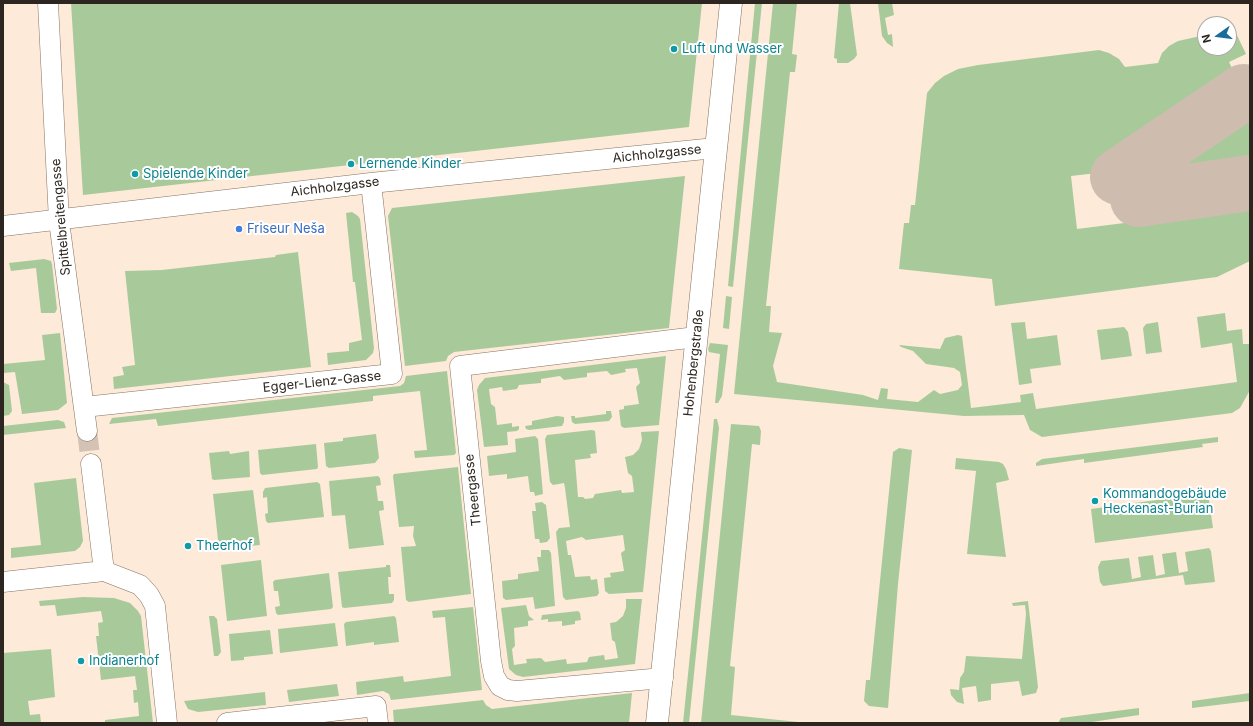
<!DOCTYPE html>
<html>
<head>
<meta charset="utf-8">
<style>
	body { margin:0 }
	#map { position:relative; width:1253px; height:726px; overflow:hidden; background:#feead9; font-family:Inter,sans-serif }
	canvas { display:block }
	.frame { position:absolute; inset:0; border:4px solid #2d2620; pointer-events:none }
	.north { position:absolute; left:1197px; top:16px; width:40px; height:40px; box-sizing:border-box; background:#fff; border:1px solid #aba8a6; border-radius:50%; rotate:256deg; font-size:11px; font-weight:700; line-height:16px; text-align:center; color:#2d2620 }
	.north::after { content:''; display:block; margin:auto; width:14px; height:18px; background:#186d9d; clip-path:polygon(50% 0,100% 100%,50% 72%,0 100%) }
</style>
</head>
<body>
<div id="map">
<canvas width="1253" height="726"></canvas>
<div class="frame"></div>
<div class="north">N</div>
</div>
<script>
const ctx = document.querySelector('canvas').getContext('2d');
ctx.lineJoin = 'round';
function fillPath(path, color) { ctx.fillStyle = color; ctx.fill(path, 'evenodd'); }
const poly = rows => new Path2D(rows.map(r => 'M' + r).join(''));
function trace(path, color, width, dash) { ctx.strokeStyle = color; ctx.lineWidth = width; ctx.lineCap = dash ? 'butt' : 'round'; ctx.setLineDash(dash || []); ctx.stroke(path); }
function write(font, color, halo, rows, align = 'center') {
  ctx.font = font + ' Inter,sans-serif'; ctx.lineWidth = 4; ctx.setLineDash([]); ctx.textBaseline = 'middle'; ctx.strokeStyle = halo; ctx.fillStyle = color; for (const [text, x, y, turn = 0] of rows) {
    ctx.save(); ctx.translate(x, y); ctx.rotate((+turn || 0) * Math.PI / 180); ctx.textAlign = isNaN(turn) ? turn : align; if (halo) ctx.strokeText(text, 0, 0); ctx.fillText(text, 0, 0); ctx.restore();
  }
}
fillPath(poly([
	[71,3,702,3,689,127,83,195],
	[755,3,762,3,733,287,728,286],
	[773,3,797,3,792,54,797,55,795,72,790,72,766,306,771,306,769,332,782,333,773,366,777,382,863,395,878,400,881,388,888,389,887,399,918,402,934,390,940,394,958,390,962,385,960,372,954,368,926,364,913,351,901,347,899,345,940,349,945,338,958,335,962,336,971,408,1021,402,1020,395,1033,393,1036,409,1237,382,1232,343,1201,348,1197,317,1225,313,1227,331,1242,329,1243,344,1250,344,1250,390,1240,408,1232,413,1042,437,1030,430,1024,415,964,416,734,394],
	[839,3,850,3,857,55,854,59,848,63,837,63,837,59,834,58],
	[878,3,892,3,894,15,885,18,888,35,892,34,893,47,887,43,882,36],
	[1230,29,1235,31,1246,54,1229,62,1242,89,1123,170,1071,176,1077,229,1140,221,1138,205,1250,188,1250,261,1217,277,995,306,992,279,899,269,904,223,909,223,911,205,915,205,927,93,935,83,944,76,958,69,978,65,1099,50,1109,53,1119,59,1125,67,1158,63,1162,53,1169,46,1178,41,1205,35,1205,48,1229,48],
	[1246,96,1250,104,1250,177,1137,193,1134,171],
	[685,176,669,328,454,352,448,356,446,361,405,366,388,216,392,208],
	[352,212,358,216,360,219,374,348,373,353,366,360,328,365,327,353,349,351,349,343,362,340,355,282,353,282,346,213],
	[298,252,311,367,114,389,113,377,124,375,122,367,135,365,125,271,162,270,275,257,276,255],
	[44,259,51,261,52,264,57,309,55,313,41,313,36,268,11,271,9,263],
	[726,296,732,297,729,329,723,328],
	[1025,322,1027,339,1057,335,1061,365,1030,369,1032,383,1019,385,1011,323],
	[1158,322,1162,352,1146,354,1143,328,1146,324],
	[1124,327,1128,332,1132,356,1101,360,1097,330],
	[60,333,67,403,58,410,22,414,15,372,3,373,3,364,45,360,42,335],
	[710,343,728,345,722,396,718,403,715,403,720,354,709,352,708,349],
	[666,356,659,425,624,428,621,426,619,410,624,409,624,406,639,404,636,387,640,383,637,368,625,369,626,372,611,375,607,371,587,373,587,377,564,380,560,376,541,379,541,383,519,385,517,389,503,391,502,387,489,389,491,404,495,407,497,425,512,423,512,427,519,426,519,429,517,431,507,432,508,445,484,447,477,390,479,385,485,378],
	[447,371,456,453,454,455,415,458,414,451,427,450,420,391,373,396,373,401,158,426,156,419,109,424,112,418,400,386,404,383,406,376],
	[3,382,9,385,12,411,9,415,3,416],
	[606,411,611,411,612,417,609,421,575,424,572,422,571,416,575,416,575,418,606,414],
	[557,416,564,417,564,422,562,426,529,430,526,429,525,426,532,425,532,421],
	[714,419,717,419,719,428,689,723,683,723],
	[58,420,64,422,66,428,3,435,3,426],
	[731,424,759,426,761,431,760,445,752,444,730,666,735,667,731,715,808,723,701,723],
	[592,430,595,431,597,453,590,454,591,458,575,460,578,497,583,497,585,499,593,498,595,494,621,490,622,493,634,492,632,476,628,473,625,457,633,455,639,449,642,440,641,432,659,431,643,592,609,594,605,591,604,578,611,577,610,573,624,571,621,553,625,550,623,535,586,540,582,537,566,541,568,555,571,555,575,577,590,576,591,580,597,579,599,593,597,596,566,600,563,597,556,532,559,528,570,527,565,488,564,483,553,485,550,482,545,439,547,435],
	[376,434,379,458,375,463,329,468,326,466,324,443,343,441,343,438],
	[535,436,538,439,543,494,535,496,534,492,530,492,528,476,507,479,507,474,489,476,487,456,516,452,515,439],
	[1218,437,1218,442,1202,444,1203,447,1084,463,1084,459,1036,466,1036,463,1042,459],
	[316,444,318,467,317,469,262,475,260,473,258,450],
	[899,448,912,450,898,584,888,708,869,706,864,701,866,680,870,680,893,452],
	[229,451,230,454,249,451,250,477,214,480,212,479,209,453],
	[956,458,999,462,1003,464,1006,469,1009,480,996,483,1006,557,967,554,976,471,955,469],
	[458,467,471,594,409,602,406,600,401,547,416,546,413,536,414,526,399,527,393,476,394,474],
	[378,476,380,478,381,485,376,486,378,501,383,501,384,510,379,511,384,545,349,549,345,515,332,516,329,481],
	[76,478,83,541,80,547,75,551,11,558,11,548,41,545,34,483],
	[317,482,320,484,324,517,268,523,266,521,265,514,268,513,267,497,263,498,263,492,265,488],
	[253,490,260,545,219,549,213,494],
	[1208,493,1213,528,1095,543,1091,509],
	[542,502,546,505,550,538,547,542,540,543,539,539,535,539,532,511,536,511,535,503],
	[1209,548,1211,551,1215,582,1185,585,1183,575,1103,586,1100,582,1098,567,1101,561,1129,558,1132,579,1141,577,1138,557,1153,555,1156,576,1165,574,1162,554,1176,552,1179,573,1188,571,1185,552],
	[541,550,549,550,551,553,555,606,535,609,533,597,506,600,503,598,502,581,518,579,518,574,539,571,537,557,541,557],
	[261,560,267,616,227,621,221,565],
	[386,565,390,565,391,577,388,577,389,594,394,594,394,600,392,603,344,608,342,607,338,572,386,567],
	[329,573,333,607,331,609,278,615,276,613,275,607,280,606,278,591,274,591,273,582,275,580],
	[83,597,114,598,130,603,138,611,141,616,153,723,105,723,105,720,139,716,138,702,134,703,133,690,137,690,135,676,101,680,96,636,99,636,98,623,103,622,101,611,57,616,55,605,40,606,39,601],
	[626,599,642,599,635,664,523,677,516,675,509,669,501,608,526,605,529,616,534,620,528,621,528,626,514,628,515,646,512,649,514,665,527,663,526,659,541,658,545,662,566,659,567,664,587,662,589,657,604,655,605,660,618,658,615,642,612,640,610,623,616,622,623,616,626,608],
	[1028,601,1038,687,1036,693,1022,696,1019,681,991,684,991,700,978,702,976,686,962,688,964,704,957,702,951,695,950,689,959,690,960,678,964,672,966,656,1022,659,1026,614,1025,605,1013,606,1012,603],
	[473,607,482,690,391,700,389,694,383,691,357,695,356,682,403,676,404,682,451,676,445,617,433,618,432,611],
	[578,611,580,613,581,620,575,621,575,624,562,626,562,621,548,622,548,619,541,620,542,615],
	[209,616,214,616,217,619,221,652,218,656,214,656],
	[394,616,396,618,399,642,374,645,374,642,346,646,344,624,346,622],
	[335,623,338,646,280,653,278,629],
	[270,630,273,654,244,657,244,660,231,661,229,634],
	[51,649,55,697,28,701,30,715,40,714,41,723,3,723,3,653],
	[337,684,339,696,289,702,287,690],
	[265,692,266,705,198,712,188,709,184,701],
	[632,693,629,723,394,723,393,710,483,700,486,705,492,709],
	[1250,693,1250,701,1192,708,1192,701],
	[1139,708,1139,715,1085,723,1058,723,1061,718]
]), '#a8ca9b');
trace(poly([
	[1118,177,1244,92],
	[1138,199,1250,183]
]), '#cebcae', 56);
trace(poly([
	[87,431,91,464]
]), '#d4c3b4', 20, [20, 10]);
const minor = poly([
	[48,3,59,221,87,431],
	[3,226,371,183,715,148],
	[84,407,392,374,371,183],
	[91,464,104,571],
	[3,582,104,571,140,585,149,595,155,606,167,723],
	[663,678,517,691,508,690,500,686,494,676,491,661,460,366,696,337],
	[227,723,376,706,378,723]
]);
const tertiary = poly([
	[657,723,731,3]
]);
trace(minor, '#857364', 21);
trace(tertiary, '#857364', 23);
trace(minor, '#fff', 20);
trace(tertiary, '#fff', 22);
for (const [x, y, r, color] of [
	[674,49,4,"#0f9aa8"],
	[351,164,4,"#0f9aa8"],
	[135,174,4,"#0f9aa8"],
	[239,229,4,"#3f7fe0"],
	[1095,501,4,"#0f9aa8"],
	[188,546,4,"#0f9aa8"],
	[81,661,4,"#0f9aa8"]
]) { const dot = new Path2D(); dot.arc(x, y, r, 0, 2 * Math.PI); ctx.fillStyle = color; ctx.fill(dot); trace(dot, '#fff', 1.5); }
write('13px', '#0d838f', '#fff', [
	["Luft und Wasser",682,49],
	["Lernende Kinder",359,164],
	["Spielende Kinder",143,174],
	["Kommandogebäude",1103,494],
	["Heckenast-Burian",1103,509],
	["Theerhof",196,546],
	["Indianerhof",89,661]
], 'left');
write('13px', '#2d2620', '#fff', [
	["Aichholzgasse",657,154,-6],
	["Aichholzgasse",335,187,-7],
	["Spittelbreitengasse",61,217,-95],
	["Hohenbergstraße",694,363,-84],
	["Egger-Lienz-Gasse",322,382,-6],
	["Theergasse",473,490,-96]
]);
write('13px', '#366cbe', '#fff', [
	["Friseur Neša",247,229]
], 'left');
</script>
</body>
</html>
